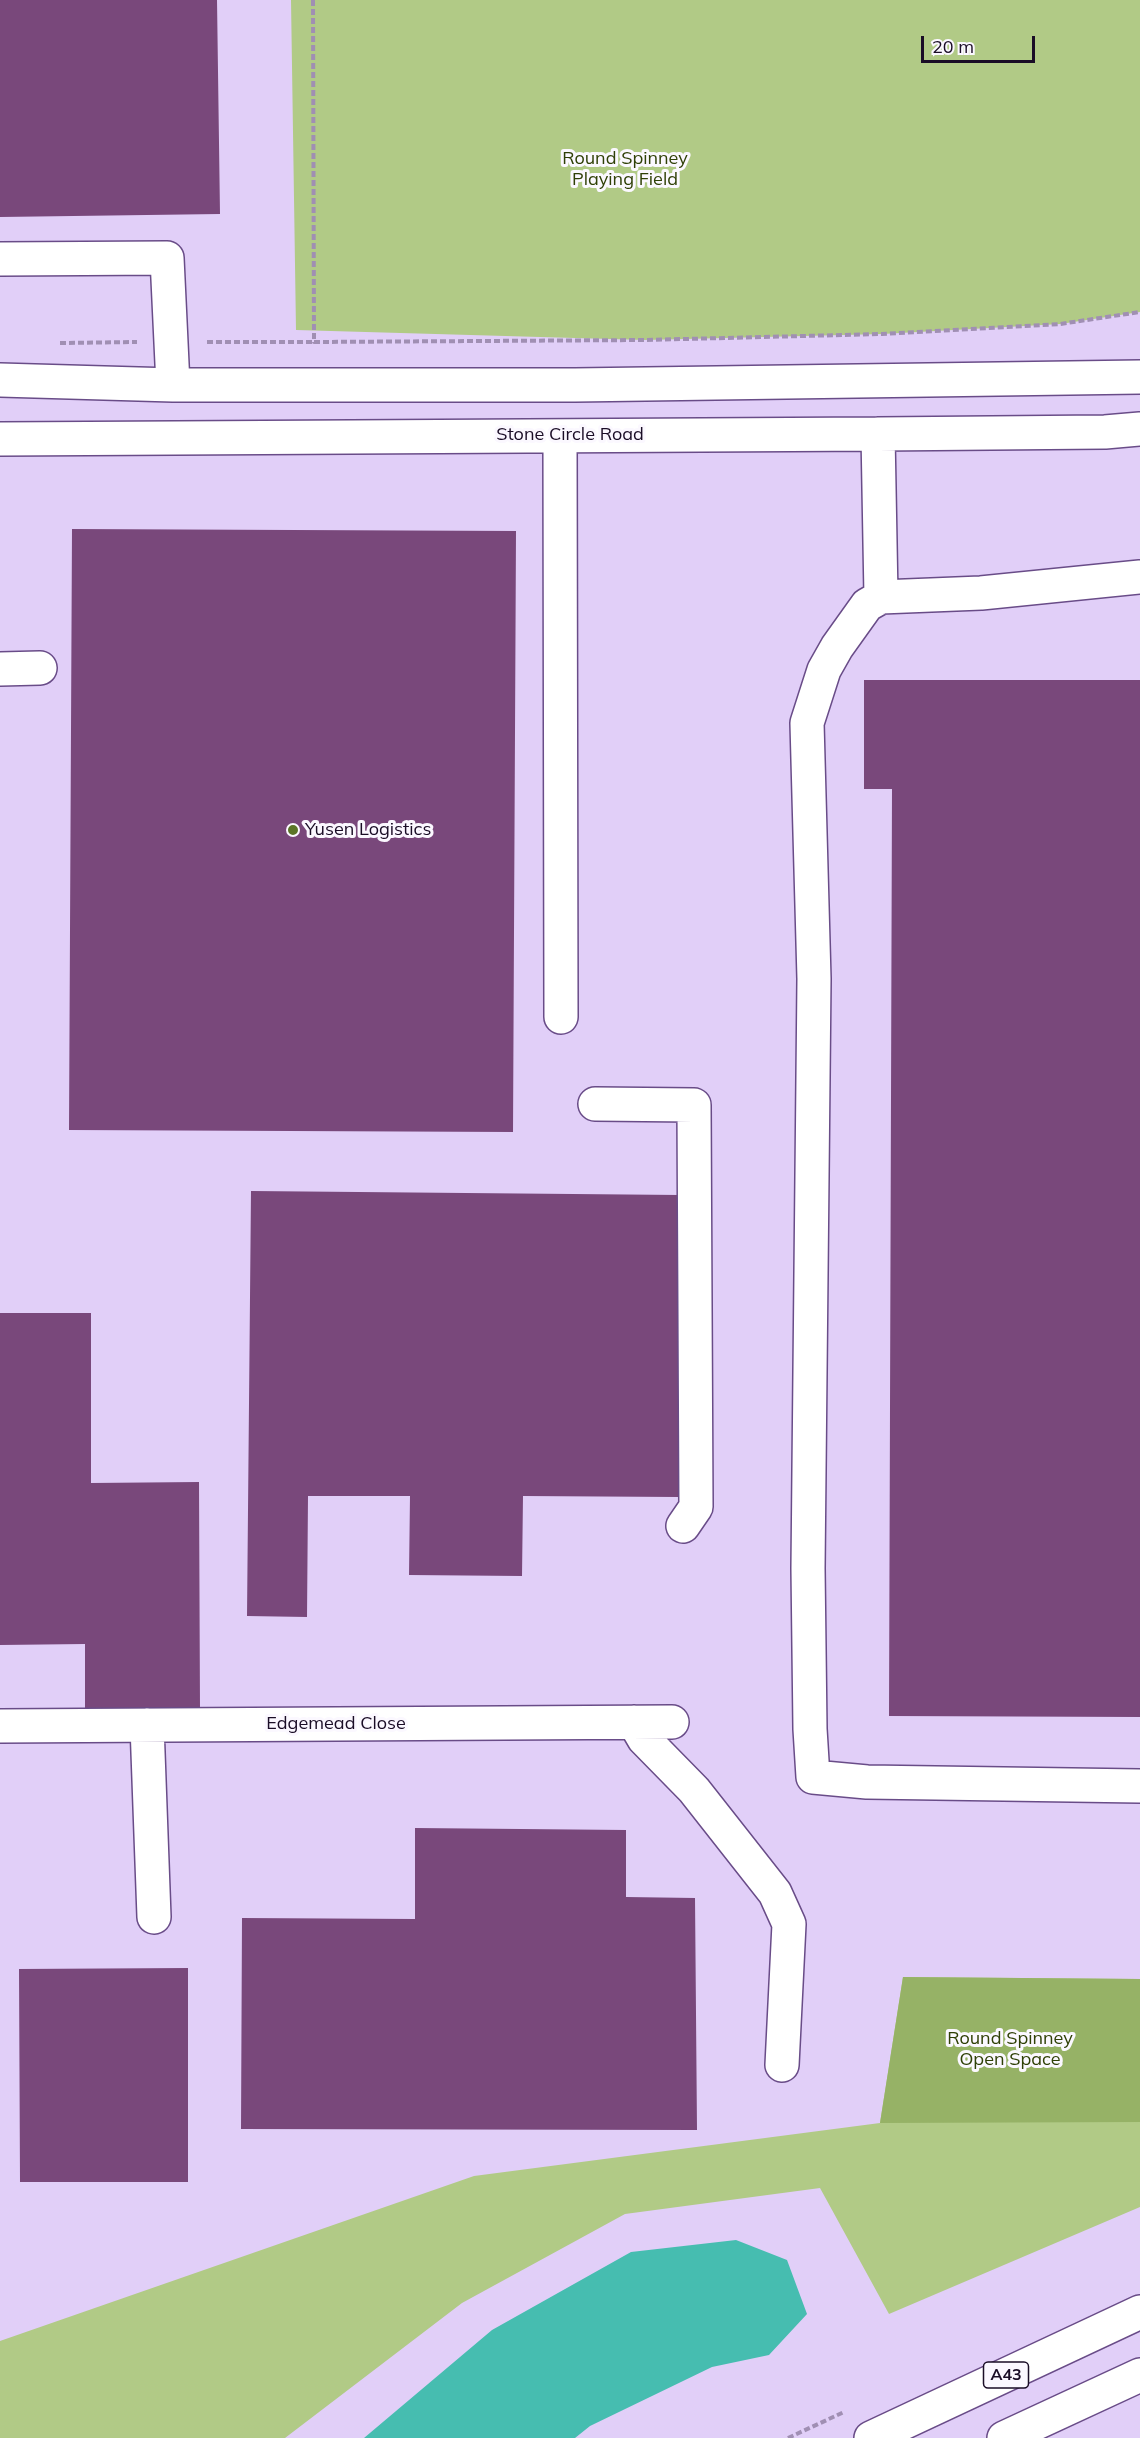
<!DOCTYPE html>
<html>
<head>
<meta charset="utf-8">
<style>
	body { margin:0 }
	#map { position:relative; width:1140px; height:2438px; overflow:hidden; background:#e1cff8; font-family:Mulish,sans-serif }
	canvas { display:block }
	.scale { position:absolute; left:921px; top:36px; width:114px; height:27px; box-sizing:border-box; border:3px solid #1a0d26; border-top:0; padding-left:8px; font-size:18px; line-height:21px; white-space:nowrap; color:#1a0d26; -webkit-text-stroke:4px #fbf8ff; paint-order:stroke }
</style>
</head>
<body>
<div id="map">
<canvas width="1140" height="2438"></canvas>
<div class="scale">20 m</div>
</div>
<script>
const ctx = document.querySelector('canvas').getContext('2d');
ctx.lineJoin = 'round';
function fillPath(path, color) { ctx.fillStyle = color; ctx.fill(path, 'evenodd'); }
const poly = rows => new Path2D(rows.map(r => 'M' + r).join(''));
function trace(path, color, width, dash) { ctx.strokeStyle = color; ctx.lineWidth = width; ctx.lineCap = dash ? 'butt' : 'round'; ctx.setLineDash(dash || []); ctx.stroke(path); }
function write(font, color, halo, rows, align = 'center') {
  ctx.font = font + ' Mulish,sans-serif'; ctx.lineWidth = 6; ctx.setLineDash([]); ctx.textBaseline = 'middle'; ctx.strokeStyle = halo; ctx.fillStyle = color; for (const [text, x, y, turn = 0] of rows) {
    ctx.save(); ctx.translate(x, y); ctx.rotate((+turn || 0) * Math.PI / 180); ctx.textAlign = isNaN(turn) ? turn : align; if (halo) ctx.strokeText(text, 0, 0); ctx.fillText(text, 0, 0); ctx.restore();
  }
}
fillPath(poly([
	[291,0,1140,0,1140,312,1060,324,882,334,645,340,296,330],
	[903,1977,1140,1979,1069,2122,1140,2122,1140,2207,889,2314,820,2188,625,2214,462,2303,285,2438,0,2438,0,2341,474,2176,880,2123]
]), '#b1ca86');
fillPath(poly([
	[903,1977,1140,1979,1140,2122,880,2123]
]), '#96b266');
fillPath(poly([
	[736,2240,787,2260,807,2314,769,2355,712,2367,590,2426,575,2438,364,2438,492,2330,631,2252]
]), '#46bdb0');
fillPath(poly([
	[0,0,217,0,220,214,0,217],
	[72,529,516,531,513,1132,69,1130],
	[864,680,1140,680,1140,1717,889,1716,892,789,864,789],
	[251,1191,680,1195,678,1497,523,1496,522,1576,409,1575,410,1496,308,1496,307,1617,247,1616],
	[0,1313,91,1313,91,1483,199,1482,200,1710,85,1710,85,1644,0,1645],
	[415,1828,626,1830,626,1897,695,1898,697,2130,241,2129,242,1918,415,1919],
	[188,1968,188,2182,20,2182,19,1969]
]), '#79487b');
const minor = poly([
	[0,259,167,258,173,385],
	[0,380,173,385,575,385,1140,377],
	[878,434,881,597],
	[560,436,561,1017],
	[0,439,878,434,1105,432,1140,429],
	[1140,577,981,593,881,597,867,605,837,647,824,670,807,723,814,979,808,1568,810,1729,813,1777,867,1782,1140,1786],
	[0,669,40,668],
	[595,1104,694,1105,696,1507,683,1526],
	[634,1722,644,1739,694,1790,775,1893,789,1924,782,2065],
	[147,1725,154,1917],
	[0,1726,672,1722]
]);
const highway = poly([
	[871,2438,1140,2312],
	[1004,2438,1140,2375]
]);
trace(minor, '#694c88', 36);
trace(highway, '#694c88', 36);
trace(poly([
	[313,0,314,342,645,340,882,334,1060,324,1140,312],
	[207,342,314,342],
	[60,343,137,342],
	[788,2438,844,2412]
]), '#a08fb3', 4, [6, 3]);
trace(minor, '#fff', 33);
trace(highway, '#fff', 33);
for (const [x, y, r, color] of [
	[293,830,6,"#5b7527"]
]) { const dot = new Path2D(); dot.arc(x, y, r, 0, 2 * Math.PI); ctx.fillStyle = color; ctx.fill(dot); trace(dot, '#fbf8ff', 2); }
for (const [x, y, w] of [
	[1006,2375,45]
]) { const box = new Path2D(); box.roundRect(x - w / 2, y - 13, w, 26, 4.5); ctx.fillStyle = '#fbf8ff'; ctx.fill(box); trace(box, '#1a0d26', 1.5); }
write('bold 16px', '#1a0d26', null, [
	["A43",1006,2375]
]);
write('18px', '#2f4006', '#fbf8ff', [
	["Round Spinney",625,159],
	["Playing Field",625,180],
	["Round Spinney",1010,2039],
	["Open Space",1010,2060]
]);
write('18px', '#1a0d26', '#fbf8ff', [
	["Stone Circle Road",570,435],
	["Edgemead Close",336,1724]
]);
write('18px', '#1a0d26', '#fbf8ff', [
	["Yusen Logistics",305,830]
], 'left');
</script>
</body>
</html>
